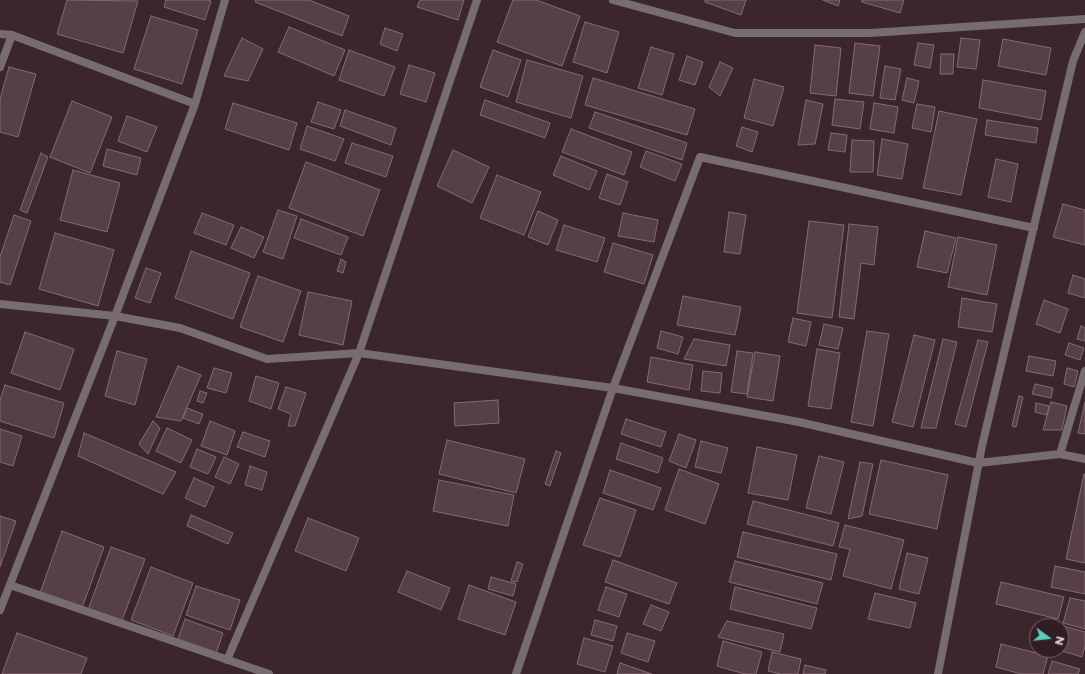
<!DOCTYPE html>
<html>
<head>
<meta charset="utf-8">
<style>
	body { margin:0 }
	#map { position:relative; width:1085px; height:674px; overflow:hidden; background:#3b262c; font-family:Montserrat,sans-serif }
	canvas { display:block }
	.north { position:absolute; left:1029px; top:618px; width:40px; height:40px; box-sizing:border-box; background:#311d23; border:1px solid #77656a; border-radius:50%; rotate:105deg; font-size:11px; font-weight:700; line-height:16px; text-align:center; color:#e0d1d5 }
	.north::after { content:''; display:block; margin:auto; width:14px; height:18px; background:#5cceba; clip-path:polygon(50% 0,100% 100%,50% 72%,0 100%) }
</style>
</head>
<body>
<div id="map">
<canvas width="1085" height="674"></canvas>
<div class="north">N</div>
</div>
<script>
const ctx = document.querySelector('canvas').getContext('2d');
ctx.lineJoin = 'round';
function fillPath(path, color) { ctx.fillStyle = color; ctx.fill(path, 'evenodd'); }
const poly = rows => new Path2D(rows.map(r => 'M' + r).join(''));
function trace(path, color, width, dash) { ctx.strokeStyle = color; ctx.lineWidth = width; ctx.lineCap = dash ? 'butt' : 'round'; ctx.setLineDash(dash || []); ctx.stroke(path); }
const building = poly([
	[67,0,138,1,123,53,57,34,67,0],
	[166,0,207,0,211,1,205,20,164,7,166,0],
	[256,0,309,0,349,16,342,36,255,2,256,0],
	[420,0,464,0,458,20,417,7,420,0],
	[513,0,536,0,580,16,562,66,497,42,513,0],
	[705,0,746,0,741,15,705,2,705,0],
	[823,0,840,0,838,6,823,0],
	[862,0,904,0,900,13,862,2,862,0],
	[151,16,198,30,182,84,134,69,151,16],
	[585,22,619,32,607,73,573,62,585,22],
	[289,27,345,50,334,76,278,52,289,27],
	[385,28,403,34,397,51,380,44,385,28],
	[242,38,263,49,248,81,224,76,242,38],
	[961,38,980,40,976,69,957,67,961,38],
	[1003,39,1051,48,1046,75,998,66,1003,39],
	[855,43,880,46,873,96,849,93,855,43],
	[918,43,934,45,930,68,914,65,918,43],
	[815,45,841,48,836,96,810,93,815,45],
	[651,47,674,54,662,95,638,88,651,47],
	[349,50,395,67,384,96,339,80,349,50],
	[493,50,521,60,508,97,480,87,493,50],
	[941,54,954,54,953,74,940,74,941,54],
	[687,56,703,62,695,85,679,80,687,56],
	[527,60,583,76,571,118,516,102,527,60],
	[720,62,733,68,720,96,709,87,720,62],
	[409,65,435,73,426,102,400,94,409,65],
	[885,66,901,69,895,100,880,98,885,66],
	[9,67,36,74,18,137,0,132,0,99,9,67],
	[593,78,695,109,687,135,585,105,593,78],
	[907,78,919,81,914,103,902,100,907,78],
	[754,79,784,87,773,126,744,118,754,79],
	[983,80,1046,91,1041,120,979,108,983,80],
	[835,99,864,102,860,129,832,125,835,99],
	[485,100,550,123,545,138,480,115,485,100],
	[806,100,823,104,815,144,798,145,806,100],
	[72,101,112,117,90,173,50,157,72,101],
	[318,102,341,110,334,129,311,122,318,102],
	[233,103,297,123,289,150,225,129,233,103],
	[874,103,898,107,894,133,870,129,874,103],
	[917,104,935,107,931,132,912,128,917,104],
	[345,110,396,128,391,145,340,126,345,110],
	[939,111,977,119,961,195,923,188,939,111],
	[595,112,687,143,682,160,589,128,595,112],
	[127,116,157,127,147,152,118,141,127,116],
	[987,120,1038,128,1036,143,985,135,987,120],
	[307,126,344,139,335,161,300,149,307,126],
	[742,127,758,132,752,152,736,146,742,127],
	[571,129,632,152,624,175,562,152,571,129],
	[831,133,847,135,845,152,828,150,831,133],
	[882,139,908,144,902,179,877,175,882,139],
	[852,140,874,141,873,172,850,172,852,140],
	[352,143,393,156,386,177,345,163,352,143],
	[107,149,141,158,137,175,103,166,107,149],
	[453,150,489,167,472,203,437,186,453,150],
	[646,151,682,164,675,181,640,167,646,151],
	[41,153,48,157,27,213,20,210,41,153],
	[561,156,597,171,589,190,553,175,561,156],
	[996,159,1018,164,1011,202,988,197,996,159],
	[306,162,380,190,363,236,289,208,306,162],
	[73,170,120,183,107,232,60,220,73,170],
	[607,174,628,182,620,205,599,198,607,174],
	[497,175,541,192,524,235,480,218,497,175],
	[1063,204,1085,210,1085,245,1053,237,1063,204],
	[278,210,297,216,283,259,263,252,278,210],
	[538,211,558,220,548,245,528,237,538,211],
	[729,212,746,215,740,254,724,252,729,212],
	[202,213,234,225,226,245,194,233,202,213],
	[623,213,658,220,654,242,618,236,623,213],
	[14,215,31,221,10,285,0,282,0,257,14,215],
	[301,219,348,237,341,255,294,238,301,219],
	[809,221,844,225,832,318,797,313,809,221],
	[849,224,878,227,874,265,861,263,854,319,839,317,849,224],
	[564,225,605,238,597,262,556,250,564,225],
	[241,227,264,237,254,258,231,248,241,227],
	[925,231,956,238,947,273,917,267,925,231],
	[55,233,114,250,98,306,39,289,55,233],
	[958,237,997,245,987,295,948,287,958,237],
	[613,243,653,255,644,284,604,272,613,243],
	[191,251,250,273,233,319,175,298,191,251],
	[341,259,346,262,343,273,337,271,341,259],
	[146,268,161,273,150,303,135,298,146,268],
	[1073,275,1085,279,1085,298,1068,293,1073,275],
	[258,276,301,291,283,342,240,327,258,276],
	[308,292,352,301,343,345,299,335,308,292],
	[683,296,741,307,735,335,677,325,683,296],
	[962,298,997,304,992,332,958,327,962,298],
	[1044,300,1068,309,1060,333,1036,324,1044,300],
	[793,318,811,322,806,346,788,342,793,318],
	[824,324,843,328,838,349,819,345,824,324],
	[1081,326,1085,328,1085,341,1077,339,1081,326],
	[661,331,683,337,678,354,657,348,661,331],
	[867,331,889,334,873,426,851,422,867,331],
	[25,332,74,349,60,390,11,373,25,332],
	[914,335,935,340,913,427,892,422,914,335],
	[694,339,730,345,726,366,684,359,694,339],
	[943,339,957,342,936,428,921,428,943,339],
	[978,340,988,342,966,427,955,424,978,340],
	[1069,343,1084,348,1080,360,1065,355,1069,343],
	[817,349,840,353,831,409,808,406,817,349],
	[117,351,147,359,135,405,105,396,117,351],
	[737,351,753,353,747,394,731,392,737,351],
	[755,352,780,356,773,401,747,397,755,352],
	[1029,356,1056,361,1053,376,1026,371,1029,356],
	[651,357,693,365,689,390,647,382,651,357],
	[178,366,201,375,181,421,156,417,178,366],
	[214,368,232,373,226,393,207,388,214,368],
	[1067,368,1078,371,1074,387,1064,384,1067,368],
	[703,371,722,373,720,393,701,391,703,371],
	[256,376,279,383,271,409,249,401,256,376],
	[1035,384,1053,388,1051,398,1032,394,1035,384],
	[5,385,64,403,54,438,0,421,0,400,5,385],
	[286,387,306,393,295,426,288,426,291,414,278,409,286,387],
	[200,391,207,393,203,403,197,401,200,391],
	[1019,396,1023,397,1016,427,1012,426,1019,396],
	[498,400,499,423,455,426,454,403,498,400],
	[1051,402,1067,406,1062,430,1043,430,1051,402],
	[1085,402,1085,434,1078,433,1085,402],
	[1036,403,1049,406,1047,415,1035,412,1036,403],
	[187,408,203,414,199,424,183,418,187,408],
	[626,419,666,432,661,447,621,434,626,419],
	[153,421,160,428,148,454,139,444,153,421],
	[210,421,235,431,227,455,201,446,210,421],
	[167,428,192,440,181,463,156,451,167,428],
	[0,429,22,436,13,466,0,462,0,429],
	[243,432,270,441,265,457,237,447,243,432],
	[84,433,176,472,163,494,78,456,84,433],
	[679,434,696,440,686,468,669,461,679,434],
	[447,440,525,459,516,493,439,474,447,440],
	[701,441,728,448,721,473,695,467,701,441],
	[621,443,663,458,658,473,616,459,621,443],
	[757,447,797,455,788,500,748,493,757,447],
	[197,449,216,457,208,474,190,467,197,449],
	[556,451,561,453,550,486,545,484,556,451],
	[819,456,844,462,831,514,806,508,819,456],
	[224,457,239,464,230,484,215,477,224,457],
	[881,460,948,475,937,529,869,514,881,460],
	[860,462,873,464,862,516,848,519,860,462],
	[250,466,267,472,262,490,245,485,250,466],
	[679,469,719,484,705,524,665,510,679,469],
	[610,470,661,488,653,510,603,493,610,470],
	[1084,474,1085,474,1085,563,1066,559,1084,474],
	[194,478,214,487,205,507,185,498,194,478],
	[439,480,514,495,508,526,433,511,439,480],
	[600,498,636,510,620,557,583,545,600,498],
	[753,501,839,523,833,546,747,524,753,501],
	[191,515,233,533,228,544,187,526,191,515],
	[0,516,16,521,0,567,0,516],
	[308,518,359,538,346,571,295,551,308,518],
	[845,525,904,540,891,589,843,576,850,549,839,547,845,525],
	[62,531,104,547,82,608,40,593,62,531],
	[743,532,837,554,831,580,737,557,743,532],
	[111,547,145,559,121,623,88,610,111,547],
	[907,553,928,558,919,594,899,589,907,553],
	[613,560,677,583,669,604,605,582,613,560],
	[735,561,823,583,817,604,729,582,735,561],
	[517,562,523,564,517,582,511,581,517,562],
	[1055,566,1085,572,1085,594,1051,587,1055,566],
	[151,567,193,583,173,636,131,620,151,567],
	[407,571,450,588,441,610,398,592,407,571],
	[491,577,516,584,513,596,488,589,491,577],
	[1001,582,1064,597,1058,619,996,604,1001,582],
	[469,585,516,602,505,635,458,619,469,585],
	[196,586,240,600,230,630,186,615,196,586],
	[606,587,627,594,619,617,598,610,606,587],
	[735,587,817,608,811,629,730,609,735,587],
	[875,593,916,603,910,628,868,619,875,593],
	[1070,598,1085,601,1085,629,1063,623,1070,598],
	[651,605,669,612,661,631,643,624,651,605],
	[185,619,223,633,215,657,177,642,185,619],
	[595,620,617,626,613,641,591,635,595,620],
	[727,621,784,634,780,652,718,637,727,621],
	[1060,625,1085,632,1085,646,1082,657,1059,650,1061,650,1061,626,1059,626,1060,625],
	[17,633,87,658,81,674,2,674,17,633],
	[627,633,655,641,648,662,621,653,627,633],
	[584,638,613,646,605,672,577,664,584,638],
	[723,641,762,652,756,674,745,674,717,666,723,641],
	[1001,644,1048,656,1043,674,1021,674,996,667,1001,644],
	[772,652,801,659,798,674,781,674,768,671,772,652],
	[1052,661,1080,669,1078,674,1048,674,1052,661],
	[620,663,652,674,617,674,620,663],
	[805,665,826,670,825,674,803,674,805,665]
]);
fillPath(building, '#563f45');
trace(building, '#846b72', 1);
trace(poly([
	[613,0,735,33,870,33,1085,19],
	[0,34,12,35],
	[0,67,12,35,195,104],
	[0,304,115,316,180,328,267,359,359,353,613,388,799,422,978,463,1060,454,1085,459],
	[1060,454,1085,371],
	[10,585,269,674],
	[0,610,115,316,195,104,225,0],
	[227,660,359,353,477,0],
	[516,674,613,388,700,157,1034,228],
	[938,674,982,446,1073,61,1085,32]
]), '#776c6f', 8);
</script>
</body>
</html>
